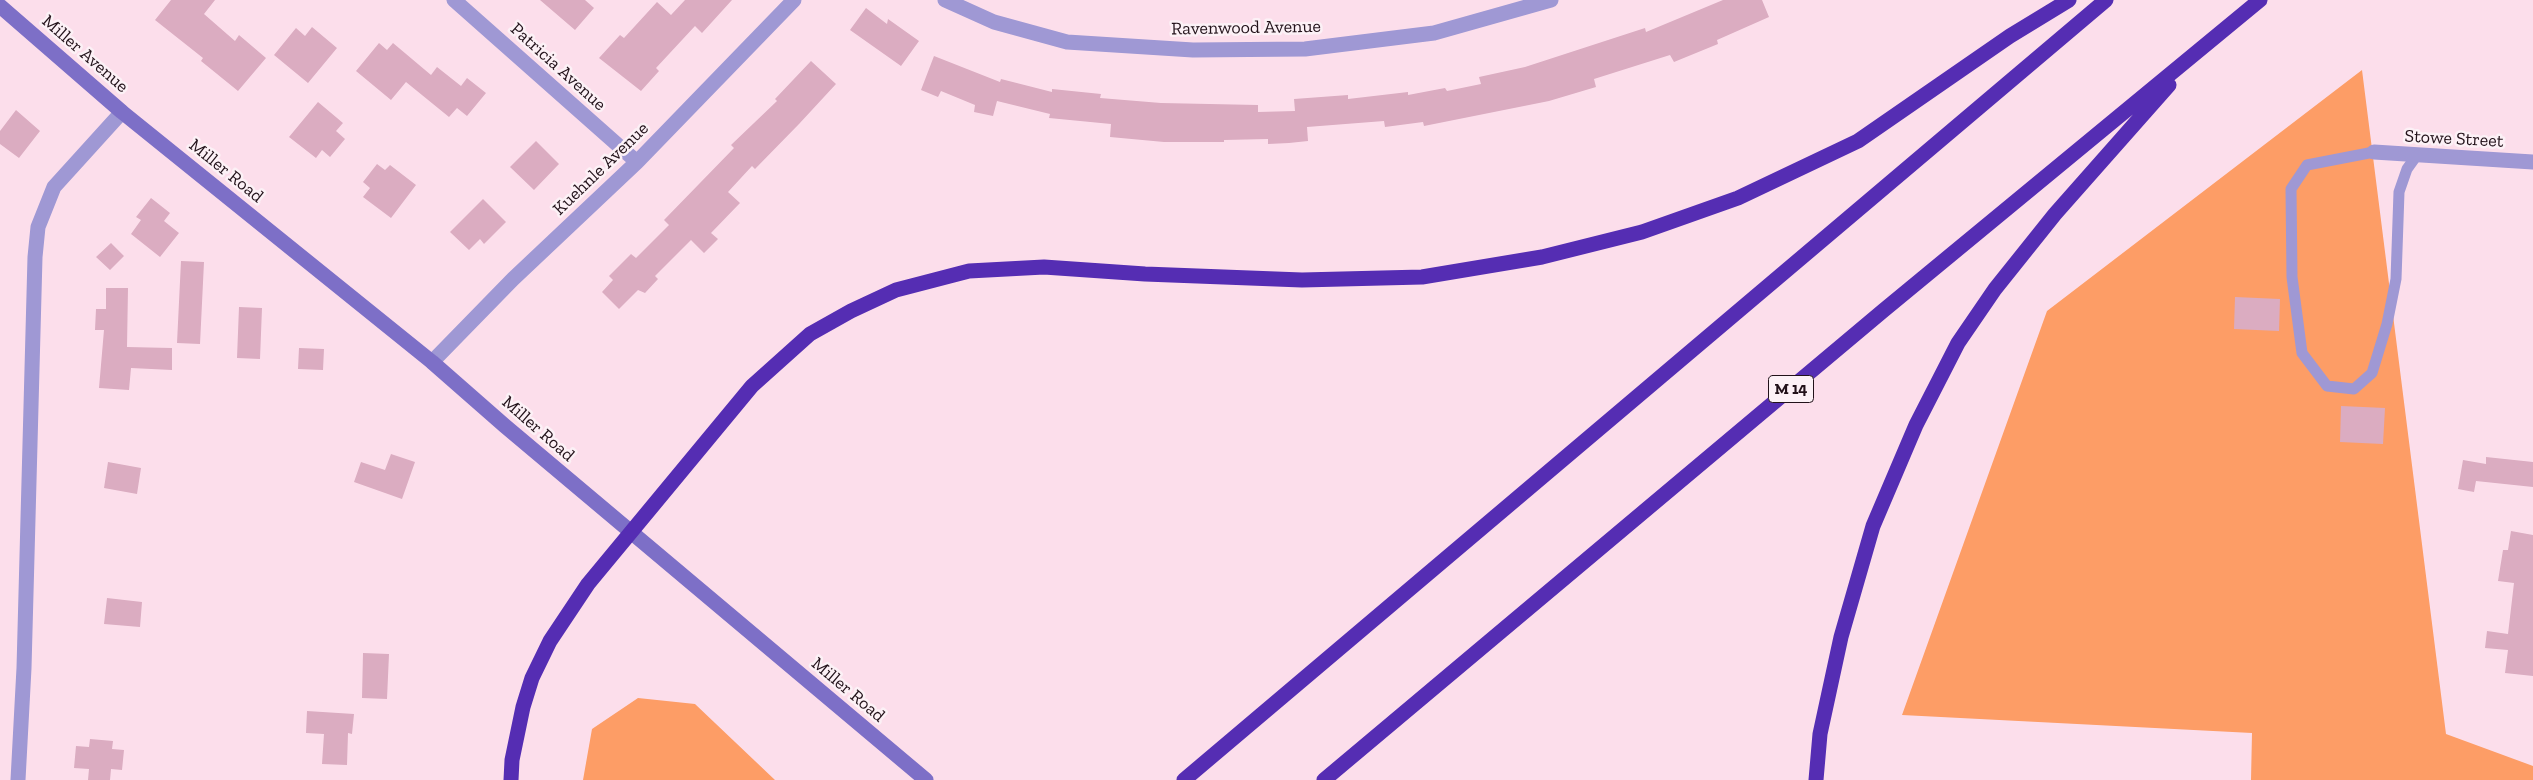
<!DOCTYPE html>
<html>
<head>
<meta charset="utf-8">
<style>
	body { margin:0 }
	canvas { display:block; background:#fcdeeb }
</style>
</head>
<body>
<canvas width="2533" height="780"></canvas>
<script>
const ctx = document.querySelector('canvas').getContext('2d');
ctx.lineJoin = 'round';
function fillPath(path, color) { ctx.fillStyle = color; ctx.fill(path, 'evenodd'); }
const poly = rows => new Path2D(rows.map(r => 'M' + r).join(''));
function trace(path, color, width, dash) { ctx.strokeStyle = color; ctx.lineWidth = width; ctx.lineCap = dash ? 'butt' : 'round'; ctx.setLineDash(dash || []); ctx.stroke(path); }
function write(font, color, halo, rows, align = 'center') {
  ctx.font = font + ' "Zilla Slab",serif'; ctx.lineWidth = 5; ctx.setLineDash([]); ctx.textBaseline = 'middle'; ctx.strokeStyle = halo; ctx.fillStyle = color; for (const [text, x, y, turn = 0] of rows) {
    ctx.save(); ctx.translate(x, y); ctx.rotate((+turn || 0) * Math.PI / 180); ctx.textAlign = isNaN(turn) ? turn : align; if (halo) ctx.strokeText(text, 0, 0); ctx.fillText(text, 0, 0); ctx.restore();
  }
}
fillPath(poly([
	[2362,70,2446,734,2533,766,2533,780,2251,780,2252,733,1902,715,2047,311],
	[638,698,695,704,775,780,583,780,592,729]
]), '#fd9d66');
fillPath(poly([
	[171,0,215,0,204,14,235,41,239,35,266,58,238,91,201,61,203,58,155,20],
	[540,0,585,0,594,8,575,30],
	[685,0,732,0,702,33,695,26,656,68,659,71,641,91,599,58,620,35,624,38,657,2,671,15],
	[1723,0,1762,0,1769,17,1717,40,1718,44,1674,62,1670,55,1594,79,1596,87,1549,101,1424,126,1423,122,1385,127,1384,121,1307,127,1308,141,1289,143,1268,144,1268,139,1224,140,1224,142,1164,142,1110,137,1111,124,1049,118,1050,114,997,101,993,116,974,112,975,105,941,91,938,97,921,90,934,56,1000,82,1001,79,1052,92,1052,89,1101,94,1100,98,1161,103,1258,105,1258,112,1295,111,1294,99,1348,95,1348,99,1408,92,1408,95,1445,88,1447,91,1481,84,1479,77,1525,67,1645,28,1646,32],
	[866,8,887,24,888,19,919,41,901,66,850,30],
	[312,27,337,48,308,83,274,55,296,28,305,36],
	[379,43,387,50,393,43,431,75,437,67,461,86,467,78,486,93,467,116,457,108,449,117,406,82,391,100,356,71],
	[811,61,836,84,799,124,755,169,752,166,728,192,740,203,711,233,718,239,704,253,691,240,655,276,658,279,645,293,638,290,619,309,602,292,613,280,609,276,631,254,636,258,669,225,664,220,734,148,731,145,777,101,775,99],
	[318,102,343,123,336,131,345,139,330,157,322,150,316,158,289,137],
	[16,110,40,131,19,158,0,144,0,131],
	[536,141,559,164,534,190,510,167],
	[377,164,385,170,390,165,416,185,391,218,363,197,370,188,363,182],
	[151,198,170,213,164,221,179,233,160,257,131,234,141,220,136,217],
	[483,199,506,222,484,244,480,239,469,250,450,232],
	[111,243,124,256,110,270,96,257],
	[181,261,204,262,200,344,177,343],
	[106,288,128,288,127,347,172,348,172,370,131,368,129,390,99,388,104,330,95,330,96,309,106,309],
	[2235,297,2280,299,2279,331,2234,329],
	[239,307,262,308,260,359,237,358],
	[299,348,324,349,323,370,298,369],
	[2341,406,2385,408,2383,444,2340,442],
	[391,454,415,462,402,499,354,482,361,462,385,470],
	[2486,457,2533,462,2533,487,2476,481,2474,492,2458,489,2463,460,2486,464],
	[108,462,141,468,137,494,104,488],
	[2511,531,2533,535,2533,676,2505,673,2508,650,2485,648,2487,631,2508,634,2514,583,2498,581,2503,550,2508,550],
	[107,598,142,602,140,627,104,624],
	[363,653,389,654,387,699,362,698],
	[307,711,354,714,352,734,348,733,347,765,322,764,324,734,306,733],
	[90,739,113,741,112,749,124,750,122,770,111,769,110,780,88,780,89,769,74,768,76,746,89,747]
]), '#dbacc1');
trace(poly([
	[2374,152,2307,165,2291,189,2292,277,2302,353,2327,386,2354,389,2372,373,2387,324,2396,279,2399,192,2407,169,2417,155]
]), '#9f98d4', 11);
trace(poly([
	[454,0,637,162],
	[945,0,994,22,1067,42,1193,50,1305,49,1434,33,1551,0],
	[2374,152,2533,162],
	[432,362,513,279,637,162,794,0],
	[18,780,24,668,35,257,38,227,54,187,122,112]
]), '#9f98d4', 15);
trace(poly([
	[0,6,122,112,432,362,505,426,926,780]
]), '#7d6fc7', 15);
trace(poly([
	[511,780,512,760,523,707,532,678,550,641,588,584,752,386,810,334,851,311,896,290,969,271,1044,267,1145,274,1302,280,1422,277,1542,257,1642,232,1738,198,1858,141,2010,36,2069,0],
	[1184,780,2106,0],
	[1324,780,1884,310,2260,0],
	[1816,780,1820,734,1841,637,1873,526,1916,425,1958,343,1995,289,2055,214,2169,85]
]), '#552db3', 15);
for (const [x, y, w] of [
	[1791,389,45]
]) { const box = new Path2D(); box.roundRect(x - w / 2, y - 13.5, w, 27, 4); ctx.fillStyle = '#fcf1f6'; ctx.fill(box); trace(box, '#22121a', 1); }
write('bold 16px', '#22121a', null, [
	["M 14",1791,389]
]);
write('18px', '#22121a', '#fcf1f6', [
	["Ravenwood Avenue",1246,28,-1],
	["Miller Avenue",85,54,41],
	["Patricia Avenue",558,67,42],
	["Stowe Street",2454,139,3],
	["Kuehnle Avenue",601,169,-44],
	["Miller Road",226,171,39],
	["Miller Road",538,429,41],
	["Miller Road",848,690,40]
]);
</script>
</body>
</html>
